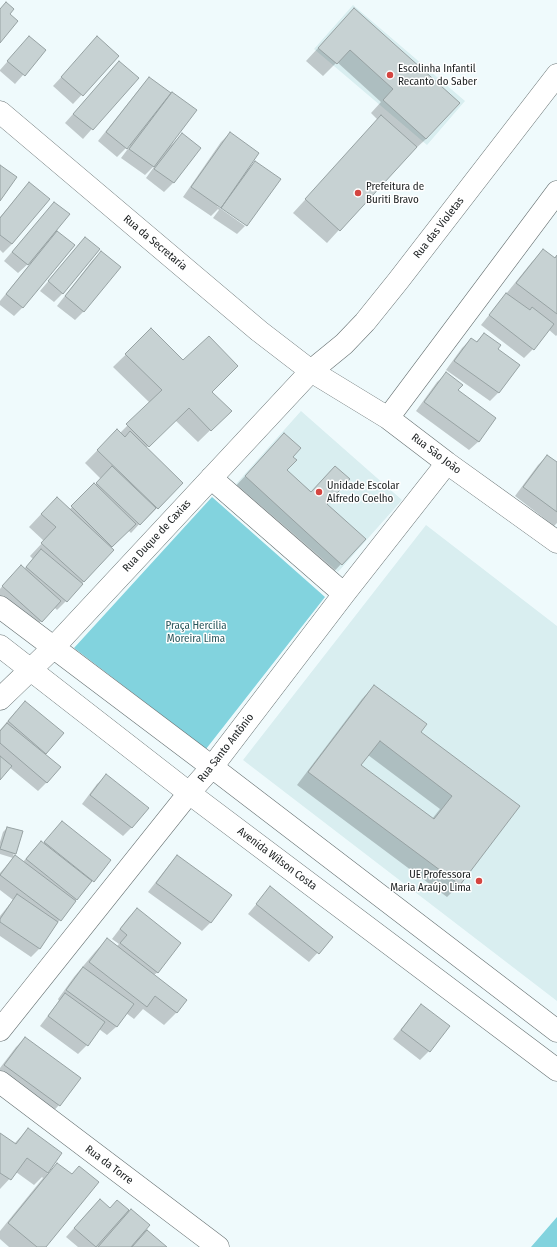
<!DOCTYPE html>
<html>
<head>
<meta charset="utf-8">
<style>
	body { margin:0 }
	canvas { display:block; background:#effafc }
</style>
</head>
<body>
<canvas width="557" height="1247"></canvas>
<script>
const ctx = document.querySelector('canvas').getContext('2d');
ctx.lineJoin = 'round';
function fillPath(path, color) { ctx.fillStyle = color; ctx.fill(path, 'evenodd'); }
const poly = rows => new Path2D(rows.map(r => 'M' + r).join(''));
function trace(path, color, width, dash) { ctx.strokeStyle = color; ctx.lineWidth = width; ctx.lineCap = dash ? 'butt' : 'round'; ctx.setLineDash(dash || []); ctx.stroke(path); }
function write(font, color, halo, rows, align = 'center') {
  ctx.font = font + ' "Fira Sans Condensed",sans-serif'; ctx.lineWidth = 3; ctx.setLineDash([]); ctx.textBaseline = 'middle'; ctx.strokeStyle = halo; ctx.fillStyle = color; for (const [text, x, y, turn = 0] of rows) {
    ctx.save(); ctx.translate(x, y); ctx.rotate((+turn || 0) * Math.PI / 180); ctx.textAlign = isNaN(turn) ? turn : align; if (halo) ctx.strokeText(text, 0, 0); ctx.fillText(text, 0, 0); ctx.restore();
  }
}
fillPath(poly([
	[353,5,465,101,427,145,314,49],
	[301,411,402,500,338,572,236,484],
	[426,525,557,626,557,1001,243,760]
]), '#d9eef0');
fillPath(poly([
	[212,497,325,597,206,749,74,648],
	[557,1217,557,1247,531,1247]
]), '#82d3de');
fillPath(poly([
	[354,9,426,139,413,151,412,150,327,243,293,213,378,120,371,113,381,102,337,62,323,76,306,61],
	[29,37,45,50,15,84,0,71,0,70],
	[89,47,118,56,73,104,53,86],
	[119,62,137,78,83,139,65,123],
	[149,78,171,95,170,144,171,145,182,134,200,148,173,183,164,192,146,178,154,167,153,167,145,175,121,158,130,146,129,145,117,157,98,141,141,87],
	[230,133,247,170,255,162,279,179,246,225,218,205,217,206,245,226,237,234,213,218,219,210,218,209,211,216,183,197,221,142],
	[29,183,48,199,12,244,3,253,0,250,0,217],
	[54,203,55,230,73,245,23,307,14,316,0,305,0,301,30,264,29,263,18,273,4,261],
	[85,238,63,293,54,302,40,291],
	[543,250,554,258,557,255,557,335,556,336,548,329,533,349,524,358,481,325,531,263],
	[101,253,84,311,75,320,57,306,92,261],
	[151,330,230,411,198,442,175,420,146,448,182,483,144,521,143,520,131,533,128,530,110,548,113,550,66,601,57,610,54,607,33,630,0,601,0,589,12,575,24,569,33,559,30,556,44,541,29,527,44,511,69,510,101,479,85,463,117,430,120,433,150,403,113,367],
	[484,334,497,350,498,393,490,401,446,370,462,348,471,339,475,343],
	[446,374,457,390,495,419,478,442,469,450,416,411,437,382],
	[284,434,291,457,285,470,326,504,341,564,329,577,233,489],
	[547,456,557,463,557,523,554,526,515,496,538,465],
	[374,686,420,733,518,807,459,885,447,897,297,785,362,699],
	[368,755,440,809,432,819,360,765],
	[16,711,63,734,44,755,47,782,38,791,9,767,0,778,0,730],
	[106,776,132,827,123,836,82,804,97,784],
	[62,822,110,860,75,901,60,920,53,928,40,948,31,957,0,936,0,916,13,900,0,890,0,873,13,858,0,854,0,842,3,832,7,828,15,853,13,855,23,862,32,851,41,842,43,844],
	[177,856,231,895,210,923,202,931,148,892,169,865],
	[270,888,332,937,309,962,248,914],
	[137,909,158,972,154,975,186,1000,176,1013,164,1025,143,1009,134,1019,126,1013,116,1027,107,1035,99,1029,87,1045,78,1054,40,1026,59,1001,58,999,74,977,95,952,107,939,117,946,119,944,112,939,128,918],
	[421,1005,448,1026,429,1051,420,1060,393,1039,413,1014],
	[25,1038,59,1105,51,1114,0,1077,0,1068,16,1047],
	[28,1129,61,1153,47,1173,48,1174,58,1164,45,1247,9,1247,0,1239,0,1231,43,1178,42,1177,34,1185,16,1172,0,1189,0,1134,14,1144],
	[117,1201,130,1212,145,1230,165,1247,78,1247,66,1237,91,1209,109,1209]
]), '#0003');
const building = poly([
	[6,2,14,9,10,14,18,21,0,43,0,9,6,2],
	[354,8,460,103,426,139,383,100,393,89,350,50,337,64,318,48,354,8],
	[29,36,46,50,25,76,7,61,29,36],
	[97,36,119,56,83,96,61,77,97,36],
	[119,61,139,78,93,130,73,114,119,61],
	[149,77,171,93,127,149,106,132,149,77],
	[172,92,197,110,154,167,129,149,172,92],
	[381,115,417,147,340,231,305,199,381,115],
	[230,132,259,153,221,208,191,187,230,132],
	[182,133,201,148,174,183,154,169,182,133],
	[255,161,281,179,247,226,221,208,255,161],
	[0,165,17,177,0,201,0,165],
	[29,182,50,199,12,244,0,235,0,218,29,182],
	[54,202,70,214,28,265,12,252,54,202],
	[57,231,75,245,23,308,6,294,57,231],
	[85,237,100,249,63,294,48,281,85,237],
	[543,249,555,258,557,255,557,314,516,283,543,249],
	[101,251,121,267,84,312,65,296,101,251],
	[506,293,530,310,532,307,554,324,534,350,489,315,506,293],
	[151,328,183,360,209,336,238,366,212,392,232,411,211,431,189,408,149,447,126,424,162,390,125,354,151,328],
	[484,333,501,345,498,349,520,365,499,393,454,361,471,338,477,342,484,333],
	[446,372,463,385,458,390,496,418,479,442,424,402,446,372],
	[117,429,125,437,130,431,183,483,158,509,97,450,117,429],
	[284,433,301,448,293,457,297,460,287,470,311,492,335,466,350,479,327,504,366,539,342,565,245,476,284,433],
	[547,455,557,462,557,512,523,487,547,455],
	[112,466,156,508,140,525,96,483,112,466],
	[94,483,136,524,112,547,71,506,94,483],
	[57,497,114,550,84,582,41,543,56,527,41,514,57,497],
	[41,549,83,584,67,602,26,567,41,549],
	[21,565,61,601,42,622,2,586,21,565],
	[374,685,427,724,421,732,520,806,460,885,308,772,374,685],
	[380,741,452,796,434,819,361,765,380,741],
	[25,701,64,733,46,754,8,721,25,701],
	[7,723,61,767,47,783,0,743,0,731,7,723],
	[0,756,12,766,0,780,0,756],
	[106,774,149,808,132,828,90,795,106,774],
	[62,821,111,860,94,882,44,842,62,821],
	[7,827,23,831,16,854,0,849,7,827],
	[41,841,92,881,77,900,26,859,41,841],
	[15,855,76,901,61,921,0,875,15,855],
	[177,855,232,895,211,923,156,883,177,855],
	[270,886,333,937,319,954,256,904,270,886],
	[17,894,58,922,40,949,0,922,0,919,17,894],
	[137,908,181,943,158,973,120,943,127,935,120,929,137,908],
	[107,938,187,1000,177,1013,155,996,147,1007,89,962,107,938],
	[83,967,134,1004,117,1027,66,990,83,967],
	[65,993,105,1022,88,1046,48,1016,65,993],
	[421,1004,450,1026,430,1052,401,1030,421,1004],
	[25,1037,81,1078,60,1106,4,1065,25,1037],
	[28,1128,62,1153,48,1173,27,1158,11,1180,0,1173,0,1133,16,1144,28,1128],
	[57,1163,72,1174,79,1166,99,1182,46,1247,37,1247,8,1223,57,1163],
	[100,1199,110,1208,117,1200,129,1210,96,1247,74,1228,100,1199],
	[131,1209,150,1225,131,1247,98,1247,131,1209],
	[147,1230,167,1247,132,1247,147,1230]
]);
fillPath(building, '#c7d2d3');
trace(building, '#97a2a3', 1);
const minor = poly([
	[0,112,259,331,311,371,388,418,447,463,557,542],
	[388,418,557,192],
	[211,478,344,594],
	[0,607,212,767,557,1031],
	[0,646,189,793,557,1070],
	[0,699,53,648,311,371,344,344,365,322,398,281,557,75],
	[0,1030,189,793,212,767,344,594,447,463],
	[0,1082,218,1247]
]);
trace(minor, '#667071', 23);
trace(minor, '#fff', 22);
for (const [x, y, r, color] of [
	[390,75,4,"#d44540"],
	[358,193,4,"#d44540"],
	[319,492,4,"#d44540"],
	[479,881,4,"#d44540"]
]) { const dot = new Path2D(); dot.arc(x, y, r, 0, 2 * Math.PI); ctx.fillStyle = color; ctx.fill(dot); trace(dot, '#fff', 1.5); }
write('11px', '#1b1f20', '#fff', [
	["Escolinha Infantil",398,69],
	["Recanto do Saber",398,82],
	["Prefeitura de",366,187],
	["Buriti Bravo",366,200],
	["Unidade Escolar",327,486],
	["Alfredo Coelho",327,499],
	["UE Professora",471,875,"right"],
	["Maria Araújo Lima",471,888,"right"]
], 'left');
write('11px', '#1b1f20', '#fff', [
	["Rua das Violetas",439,228,-52],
	["Rua da Secretaria",155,243,40],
	["Rua São João",436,454,37],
	["Rua Duque de Caxias",157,536,-47],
	["Rua Santo Antônio",226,748,-52],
	["Avenida Wilson Costa",277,859,37],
	["Rua da Torre",109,1165,37]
]);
write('11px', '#2b585d', '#fff', [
	["Praça Hercilia",196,626],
	["Moreira Lima",196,639]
]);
</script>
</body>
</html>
